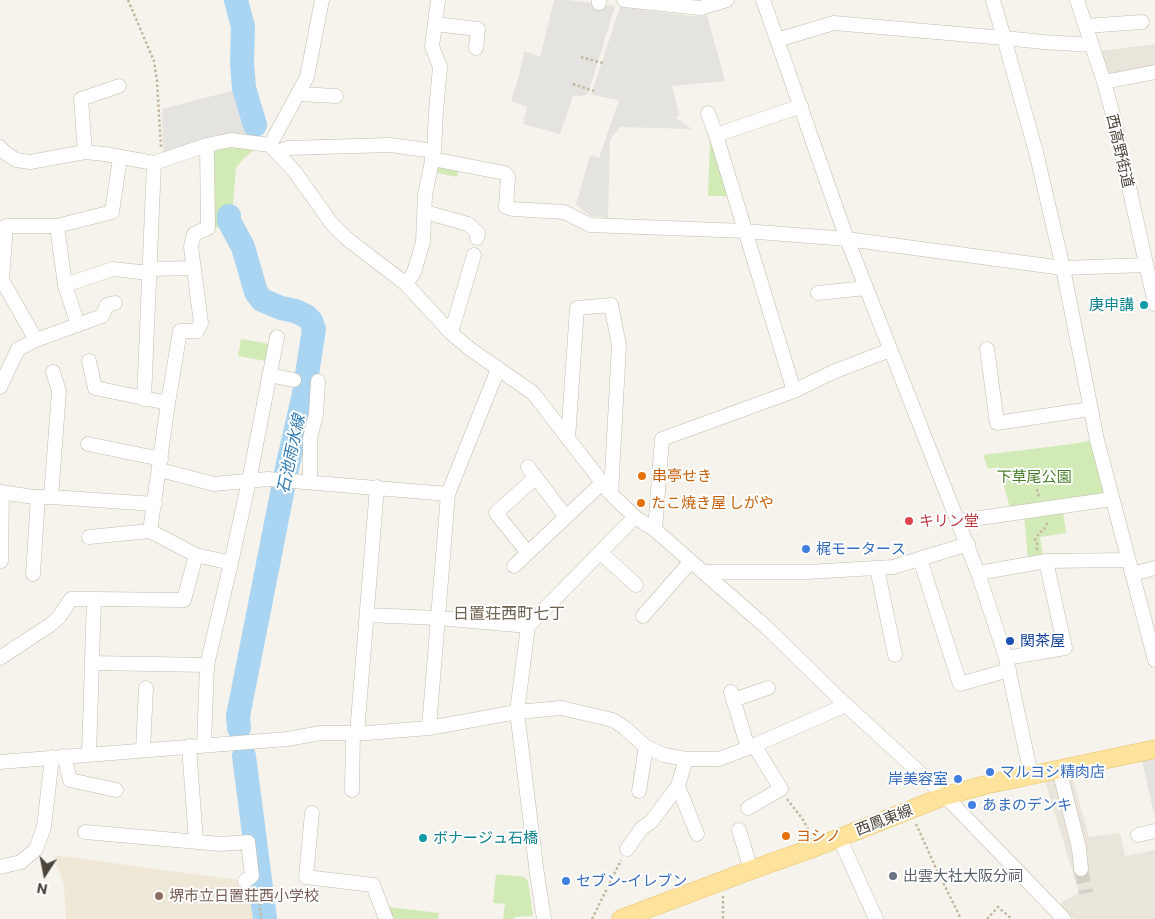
<!DOCTYPE html>
<html>
<head>
<meta charset="utf-8">
<style>
	body { margin:0 }
	#map { position:relative; width:1155px; height:919px; overflow:hidden; background:#f6f3ec; font-family:Commissioner,sans-serif }
	canvas { display:block }
	.north { position:absolute; left:20px; top:849px; width:50px; height:50px; -webkit-text-stroke:4px #fff; paint-order:stroke; rotate:191deg; font-size:14px; font-weight:700; line-height:20px; text-align:center; color:#4b4439 }
	.north::after { content:''; display:block; margin:auto; width:18px; height:22px; background:#4b4439; clip-path:polygon(50% 0,100% 100%,50% 72%,0 100%) }
</style>
</head>
<body>
<div id="map">
<canvas width="1155" height="919"></canvas>
<div class="north">N</div>
</div>
<script>
const ctx = document.querySelector('canvas').getContext('2d');
ctx.lineJoin = 'round';
function fillPath(path, color) { ctx.fillStyle = color; ctx.fill(path, 'evenodd'); }
const poly = rows => new Path2D(rows.map(r => 'M' + r).join(''));
function trace(path, color, width, dash) { ctx.strokeStyle = color; ctx.lineWidth = width; ctx.lineCap = dash ? 'butt' : 'round'; ctx.setLineDash(dash || []); ctx.stroke(path); }
function write(font, color, halo, rows, align = 'center') {
  ctx.font = font + ' Commissioner,"Noto Sans JP",sans-serif'; ctx.lineWidth = 4; ctx.setLineDash([]); ctx.textBaseline = 'middle'; ctx.strokeStyle = halo; ctx.fillStyle = color; for (const [text, x, y, turn = 0] of rows) {
    ctx.save(); ctx.translate(x, y); ctx.rotate((+turn || 0) * Math.PI / 180); ctx.textAlign = isNaN(turn) ? turn : align; if (halo) ctx.strokeText(text, 0, 0); ctx.fillText(text, 0, 0); ctx.restore();
  }
}
fillPath(poly([
	[1155,44,1155,67,1114,76,1107,71,1101,51],
	[1072,776,1089,837,1120,833,1125,856,1155,850,1155,919,1074,919,1060,903,1079,893,1045,781]
]), '#eae5da');
fillPath(poly([
	[54,855,245,881,253,885,258,919,66,919,64,885]
]), '#efe8d6');
fillPath(poly([
	[710,141,719,168,728,196,708,196],
	[239,147,248,148,254,150,243,159,236,168,232,215,225,215,223,226,215,228,213,154,217,149],
	[441,165,458,170,457,177,433,172,434,169],
	[241,339,269,344,266,361,238,356],
	[1093,440,1107,494,1010,508,999,467,988,469,983,455,1072,444],
	[1063,512,1066,533,1040,537,1043,556,1028,558,1024,517],
	[496,874,524,877,528,881,533,916,514,917,514,919,503,919,505,904,493,903],
	[388,907,439,913,438,919,393,919]
]), '#d2eab5');
fillPath(poly([
	[554,0,569,0,615,6,588,94,582,96,573,96,560,134,523,124,527,107,511,101,519,76,524,51,540,57],
	[620,7,691,16,701,16,707,15,725,81,672,86,679,114,676,118,692,129,620,127,610,140,608,218,591,216,576,205,590,155,599,158,619,100,591,95],
	[239,89,250,127,249,136,166,153,163,152,162,109],
	[1155,758,1155,813,1154,814,1142,761]
]), '#e5e3e0');
trace(poly([
	[236,0,243,27,242,63,244,88,255,125],
	[229,216,229,221,243,247,256,292,262,300,281,308,295,311,306,316,311,321,314,329,304,394,287,468,238,716,239,728],
	[244,756,265,919]
]), '#a9d4f2', 24);
trace(poly([
	[1081,869,1086,893]
]), '#d4d0c8', 14, [14, 7]);
const minor = poly([
	[624,0,700,8,727,0],
	[763,0,847,239,978,573,1006,658,1031,775],
	[993,0,1004,38,1036,152,1063,268,1097,440,1155,660],
	[1077,0,1104,82,1113,115,1155,304],
	[599,3,599,0],
	[435,24,478,29,476,48],
	[1086,26,1142,22],
	[777,40,834,23,1004,38,1044,42,1091,45],
	[1104,82,1155,72],
	[298,94,336,96],
	[708,113,716,135,801,106],
	[716,135,794,391],
	[270,145,307,77,322,0],
	[0,147,4,152,16,160,30,162,85,152,105,154,154,163,207,145,231,140,270,145,295,172,332,224,346,238,406,284,451,333,470,349,533,393,611,494,635,517,655,530,765,626,846,705,945,796,1064,919],
	[85,152,81,99,119,86],
	[277,152,288,148,390,145,434,151],
	[432,159,505,173,508,177,506,207,513,209,564,212,590,225,745,231,847,239,1063,268,1146,265],
	[425,212,468,224,478,233,477,238],
	[57,226,65,285,78,325],
	[149,269,194,268],
	[406,284,414,272,423,242,425,195,434,151,436,111,440,67,432,46,438,0],
	[65,285,113,269,149,273],
	[818,293,866,288],
	[451,333,474,255],
	[36,340,2,280,6,226,57,226,112,212,120,158],
	[987,349,997,423,1090,409],
	[89,361,95,388,168,403,150,531,196,555],
	[269,375,294,380],
	[0,387,18,349,36,340,102,316,107,305,115,303],
	[144,399,154,163],
	[168,403,180,331,197,331,201,323,191,247,194,234,208,228,207,145],
	[568,439,577,308,611,305,619,345,611,494],
	[88,444,161,459],
	[528,467,566,517],
	[160,470,214,484,268,479,448,494],
	[310,482,310,439,316,414,318,381],
	[0,492,34,497,51,497,155,504],
	[51,497,59,391,53,372],
	[959,521,1112,499],
	[655,530,662,439,794,391,833,372,890,350],
	[89,537,150,531],
	[600,552,636,585],
	[528,553,496,513,536,477],
	[920,559,960,684,1009,670],
	[1,561,2,492],
	[514,566,602,483],
	[877,568,895,655],
	[703,572,807,572,893,567,968,544],
	[978,573,1046,561,1128,560],
	[33,574,38,497],
	[1132,574,1155,568],
	[367,615,438,618,528,626],
	[643,616,691,561],
	[0,658,50,625,59,617,71,599,94,599],
	[1006,658,1065,648,1046,561],
	[92,663,207,665],
	[731,692,748,748],
	[733,700,768,688],
	[429,728,448,494,498,369],
	[357,733,377,487],
	[204,745,207,665,231,563,249,481,277,337],
	[189,746,196,842],
	[143,750,146,688],
	[89,754,94,599,184,600,196,555,231,563],
	[64,756,70,780,116,790],
	[0,762,287,739,321,733,367,733,429,728,517,712,561,708,613,720,625,728,646,747,664,755,686,759,719,759,748,748,846,705],
	[1059,769,1079,848,1081,869],
	[678,786,697,834],
	[352,790,353,733],
	[639,791,646,747],
	[748,808,781,789,754,745],
	[312,813,306,877,373,885,386,919],
	[739,830,751,870],
	[85,832,221,844,248,842,252,876,245,881],
	[1138,835,1155,831],
	[839,837,876,919],
	[627,849,642,828,651,822,678,786,686,759],
	[0,867,21,862,36,849,44,827,52,757],
	[544,919,537,874,517,712,528,626,635,517]
]);
const major = poly([
	[621,919,751,870,816,847,945,796,985,785,1155,749]
]);
trace(minor, '#c2bbae', 15);
trace(major, '#e6c16a', 19);
trace(poly([
	[128,0,154,61,157,81,161,148],
	[581,57,603,63],
	[573,84,594,91],
	[1037,489,1039,498],
	[1037,550,1037,543,1035,540,1039,533,1044,530,1048,521],
	[787,799,804,821,810,834],
	[916,824,936,868,961,919],
	[258,888,261,919],
	[723,896,723,919],
	[592,919,621,860],
	[987,919,998,907,1012,919]
]), '#c4b79f', 2.5, [2.5, 2.5]);
trace(minor, '#fff', 14);
trace(major, '#ffe39c', 18);
for (const [x, y, r, color] of [
	[1144,305,5,"#0f9aa8"],
	[642,476,5,"#e8710a"],
	[641,503,5,"#e8710a"],
	[909,521,5,"#e0444e"],
	[806,549,5,"#3f7fe0"],
	[1010,641,5,"#1a4fb4"],
	[990,772,5,"#3f7fe0"],
	[958,779,5,"#3f7fe0"],
	[972,805,5,"#3f7fe0"],
	[786,836,5,"#e8710a"],
	[423,838,5,"#0f9aa8"],
	[893,876,5,"#6b7280"],
	[566,881,5,"#3f7fe0"],
	[159,896,5,"#8d6e63"]
]) { const dot = new Path2D(); dot.arc(x, y, r, 0, 2 * Math.PI); ctx.fillStyle = color; ctx.fill(dot); trace(dot, '#fff', 2); }
write('15px', '#4b4439', '#fff', [
	["西高野街道",1120,151,77],
	["西鳳東線",884,820,-21]
]);
write('15px', '#0d838f', '#fff', [
	["庚申講",1134,305],
	["ボナージュ石橋",433,838,"left"]
], 'right');
write('15px', '#c56008', '#fff', [
	["串亭せき",652,476],
	["たこ焼き屋 しがや",651,503],
	["ヨシノ",796,836]
], 'left');
write('15px', '#4a7f2a', '#fff', [
	["下草尾公園",1034,477]
]);
write('15px', '#be3a42', '#fff', [
	["キリン堂",919,521]
], 'left');
write('15px', '#366cbe', '#fff', [
	["梶モータース",816,549],
	["マルヨシ精肉店",1000,772],
	["岸美容室",948,779,"right"],
	["あまのデンキ",982,805],
	["セブン-イレブン",576,881]
], 'left');
write('15px', '#164399', '#fff', [
	["関茶屋",1020,641]
], 'left');
write('15px', '#5b616d', '#fff', [
	["出雲大社大阪分祠",903,876]
], 'left');
write('15px', '#785e54', '#fff', [
	["堺市立日置荘西小学校",169,896]
], 'left');
write('italic 16px', '#2e7ab2', '#fff', [
	["石池雨水線",291,454,-78]
]);
write('16px', '#6e6250', '#fff', [
	["日置荘西町七丁",509,614]
]);
</script>
</body>
</html>
